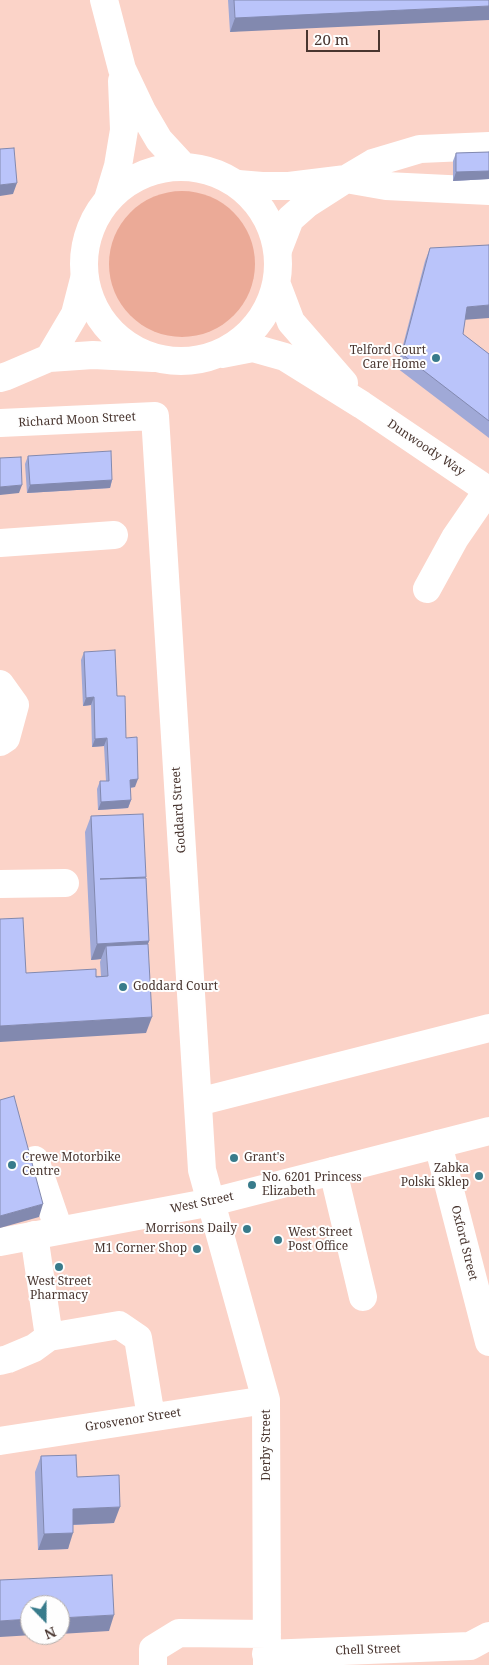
<!DOCTYPE html>
<html>
<head>
<meta charset="utf-8">
<style>
	body { margin:0 }
	#map { position:relative; width:489px; height:1665px; overflow:hidden; background:#fbd3c8; font-family:"Noto Serif",serif }
	canvas { display:block }
	.north { position:absolute; left:20px; top:1595px; width:50px; height:50px; box-sizing:border-box; background:#fefefe; border:1px solid #b5aeab; border-radius:50%; rotate:158deg; font-size:14px; font-weight:700; line-height:20px; text-align:center; color:#48352f }
	.north::after { content:''; display:block; margin:auto; width:18px; height:22px; background:#387b8b; clip-path:polygon(50% 0,100% 100%,50% 72%,0 100%) }
	.scale { position:absolute; left:306px; top:30px; width:74px; height:22px; box-sizing:border-box; border:2px solid #48352f; border-top:0; padding-left:6px; font-size:15px; line-height:18px; white-space:nowrap; color:#48352f; -webkit-text-stroke:4px #fefefe; paint-order:stroke }
</style>
</head>
<body>
<div id="map">
<canvas width="489" height="1665"></canvas>
<div class="north">N</div>
<div class="scale">20 m</div>
</div>
<script>
const ctx = document.querySelector('canvas').getContext('2d');
ctx.lineJoin = 'round';
function fillPath(path, color) { ctx.fillStyle = color; ctx.fill(path, 'evenodd'); }
const poly = rows => new Path2D(rows.map(r => 'M' + r).join(''));
function trace(path, color, width, dash) { ctx.strokeStyle = color; ctx.lineWidth = width; ctx.lineCap = dash ? 'butt' : 'round'; ctx.setLineDash(dash || []); ctx.stroke(path); }
function write(font, color, halo, rows, align = 'center') {
  ctx.font = font + ' "Noto Serif",serif'; ctx.lineWidth = 4; ctx.setLineDash([]); ctx.textBaseline = 'middle'; ctx.strokeStyle = halo; ctx.fillStyle = color; for (const [text, x, y, turn = 0] of rows) {
    ctx.save(); ctx.translate(x, y); ctx.rotate((+turn || 0) * Math.PI / 180); ctx.textAlign = isNaN(turn) ? turn : align; if (halo) ctx.strokeText(text, 0, 0); ctx.fillText(text, 0, 0); ctx.restore();
  }
}
fillPath(poly([
	'109 264a73 73 0 1 1 146 0a73 73 0 1 1-146 0Z'
]), '#ebaa97');
trace(poly([
	[238,184,262,186,289,186,346,179,373,163,420,149,489,146],
	[278,250,290,219,307,204,346,179,386,186,489,191],
	[49,358,75,314,84,279],
	[0,378,7,376,49,358,93,355,153,358],
	[0,423,155,416,202,1170,266,1400,267,1665],
	[0,543,114,535],
	[427,589,455,538,488,490],
	[0,684,15,705,6,738,0,742],
	[0,884,65,883],
	[198,1102,489,1028],
	[438,1144,489,1342],
	[35,1160,59,1230],
	[333,1171,363,1297],
	[34,1235,49,1337],
	[0,1361,8,1359,34,1348,49,1337,119,1325,138,1338,151,1417],
	[0,1441,266,1400],
	[266,1654,470,1646,489,1636],
	[153,1665,153,1649,179,1633,267,1634]
]), '#fff', 28);
trace(poly([
	[104,0,122,69,142,111,159,140,183,166],
	'84 264a97 97 0 1 1 194 0a97 97 0 1 1-194 0Z',
	[108,199,118,166,124,130,122,81],
	[277,285,291,322,344,383],
	[222,354,253,348,285,357,362,405,489,491],
	[0,1242,212,1202,489,1131]
]), '#fff', 28);
fillPath(poly([
	[228,0,489,0,230,32],
	[489,152,489,179,453,181,453,161,456,153],
	[430,248,465,320,463,334,489,354,489,438,397,368,425,261],
	[28,456,112,480,110,488,27,493,25,464],
	[84,652,117,696,126,738,135,787,130,788,131,800,128,808,98,810,97,789,100,781,106,781,104,746,92,747,91,705,83,706,81,660],
	[91,816,146,877,149,941,148,944,146,1033,26,973,101,976,100,962,101,959,91,960,85,832],
	[41,1456,77,1477,114,1523,73,1525,68,1549,38,1550,35,1472]
]), '#a0a9d7');
fillPath(poly([
	[489,6,489,20,230,32,235,18],
	[489,171,489,179,453,181,456,172],
	[17,183,13,194,0,196,0,185],
	[489,305,489,318,462,320,467,307],
	[112,480,110,488,27,493,30,485],
	[22,485,19,493,0,495,0,487],
	[94,697,91,705,83,706,86,698],
	[107,738,104,746,92,747,95,739],
	[138,779,135,787,127,788,130,780],
	[131,800,128,808,98,810,101,802],
	[149,941,143,957,106,946,101,959,91,960,97,944],
	[152,1017,146,1033,0,1042,0,1026],
	[43,1204,39,1217,0,1228,0,1216],
	[120,1507,114,1523,67,1525,73,1509],
	[73,1533,68,1549,38,1550,44,1534],
	[114,1615,109,1631,60,1634,60,1618],
	[30,1619,30,1635,33,1635,0,1637,0,1621]
]), '#8289af');
const building = poly([
	[234,0,489,0,489,6,235,18,234,0],
	[14,148,17,183,0,185,0,149,14,148],
	[489,152,489,171,456,172,456,153,489,152],
	[489,245,489,305,467,307,463,334,489,354,489,421,402,354,430,248,489,245],
	[111,451,112,480,30,485,28,456,111,451],
	[21,457,22,485,0,487,0,458,21,457],
	[115,650,117,696,125,696,126,738,137,737,138,779,130,780,131,800,101,802,100,781,109,781,107,738,95,739,94,697,86,698,84,652,115,650],
	[143,814,146,877,100,879,146,878,149,941,97,944,91,816,143,814],
	[23,918,26,973,96,969,96,977,108,976,106,946,148,944,152,1017,0,1026,0,919,23,918],
	[14,1096,43,1204,0,1216,0,1100,14,1096],
	[76,1455,77,1477,119,1475,120,1507,73,1509,73,1533,44,1534,41,1456,76,1455],
	[112,1575,114,1615,60,1618,60,1605,30,1605,30,1619,0,1621,0,1580,112,1575]
]);
fillPath(building, '#bac4fa');
trace(building, '#8289af', 1);
for (const [x, y, r, color] of [
	[436,358,5,"#387b8b"],
	[123,987,5,"#387b8b"],
	[234,1158,5,"#387b8b"],
	[12,1165,5,"#387b8b"],
	[479,1176,5,"#387b8b"],
	[252,1185,5,"#387b8b"],
	[247,1229,5,"#387b8b"],
	[278,1240,5,"#387b8b"],
	[197,1249,5,"#387b8b"],
	[59,1267,5,"#387b8b"]
]) { const dot = new Path2D(); dot.arc(x, y, r, 0, 2 * Math.PI); ctx.fillStyle = color; ctx.fill(dot); trace(dot, '#fefefe', 2); }
write('12px', '#48352f', '#fefefe', [
	["Telford Court",426,351,"right"],
	["Care Home",426,365,"right"],
	["Goddard Court",133,987],
	["Crewe Motorbike",22,1158],
	["Centre",22,1172],
	["Grant's",244,1158],
	["Zabka",469,1169,"right"],
	["Polski Sklep",469,1183,"right"],
	["No. 6201 Princess",262,1178],
	["Elizabeth",262,1192],
	["Morrisons Daily",237,1229,"right"],
	["West Street",288,1233],
	["Post Office",288,1247],
	["M1 Corner Shop",187,1249,"right"],
	["West Street",59,1282,"center"],
	["Pharmacy",59,1296,"center"]
], 'left');
write('12px', '#48352f', '#fefefe', [
	["Richard Moon Street",77,420,-3],
	["Dunwoody Way",426,448,34],
	["Goddard Street",179,810,-94],
	["West Street",202,1203,-12],
	["Oxford Street",464,1243,76],
	["Grosvenor Street",133,1420,-9],
	["Derby Street",267,1445,-90],
	["Chell Street",368,1650,-2]
]);
</script>
</body>
</html>
